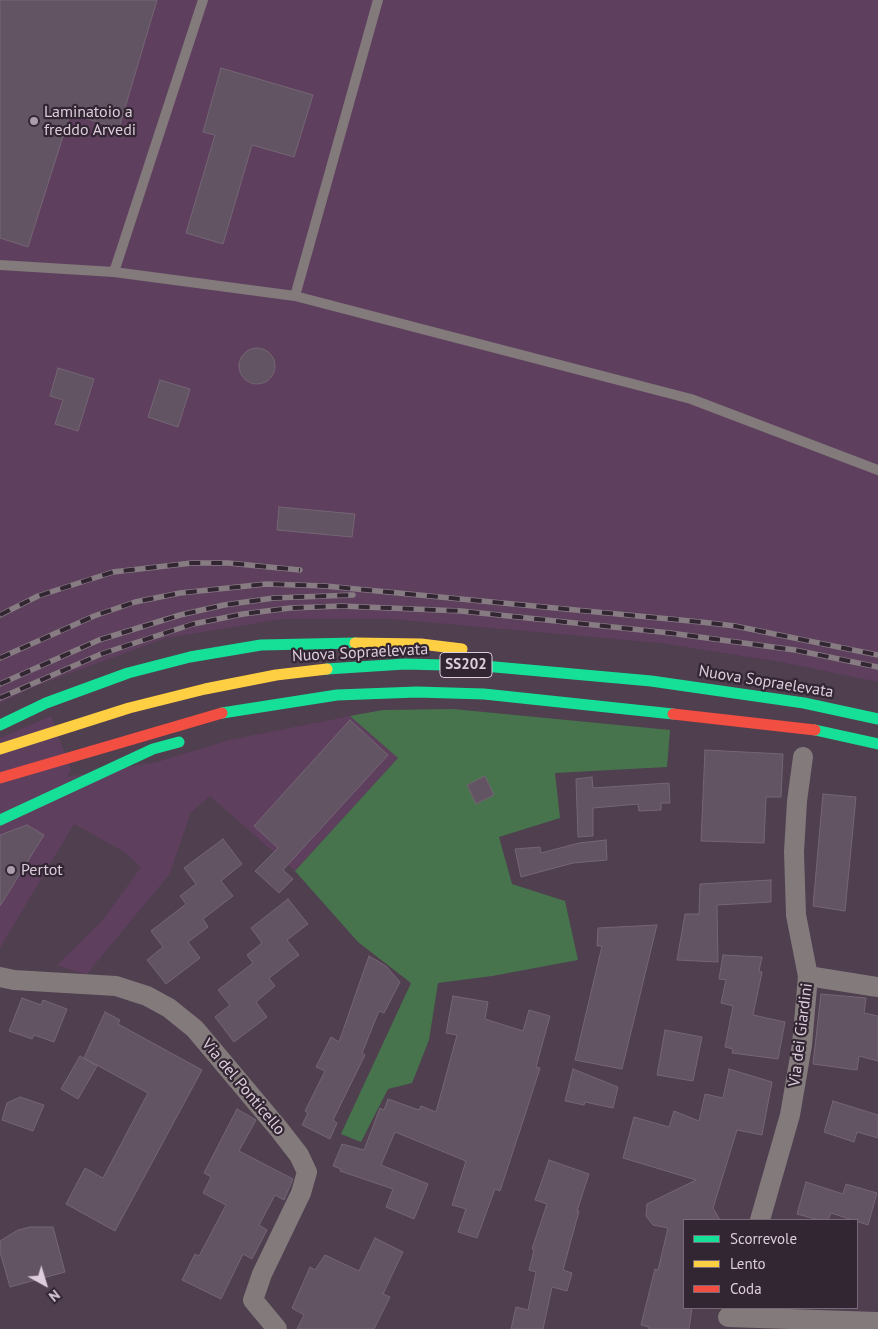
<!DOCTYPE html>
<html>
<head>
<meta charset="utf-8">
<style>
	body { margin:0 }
	#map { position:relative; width:878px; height:1329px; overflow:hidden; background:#4f3f4f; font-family:"PT Sans",sans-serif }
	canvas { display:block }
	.legend { position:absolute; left:683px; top:1219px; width:175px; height:90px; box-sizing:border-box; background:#332633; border:1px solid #776977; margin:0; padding:6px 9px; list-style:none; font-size:15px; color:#decddd }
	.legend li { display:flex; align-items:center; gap:10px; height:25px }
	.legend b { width:25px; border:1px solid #776977 }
	.north { position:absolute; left:20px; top:1259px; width:50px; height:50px; -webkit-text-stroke:4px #332633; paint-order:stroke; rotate:141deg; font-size:14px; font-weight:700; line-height:20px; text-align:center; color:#decddd }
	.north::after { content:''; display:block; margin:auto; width:18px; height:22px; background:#decddd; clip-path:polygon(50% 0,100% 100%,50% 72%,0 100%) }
</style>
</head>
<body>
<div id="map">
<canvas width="878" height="1329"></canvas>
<ul class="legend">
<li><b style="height:6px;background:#16e098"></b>Scorrevole</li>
<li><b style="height:6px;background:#ffcf43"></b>Lento</li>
<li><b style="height:6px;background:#f24e42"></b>Coda</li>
</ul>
<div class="north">N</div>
</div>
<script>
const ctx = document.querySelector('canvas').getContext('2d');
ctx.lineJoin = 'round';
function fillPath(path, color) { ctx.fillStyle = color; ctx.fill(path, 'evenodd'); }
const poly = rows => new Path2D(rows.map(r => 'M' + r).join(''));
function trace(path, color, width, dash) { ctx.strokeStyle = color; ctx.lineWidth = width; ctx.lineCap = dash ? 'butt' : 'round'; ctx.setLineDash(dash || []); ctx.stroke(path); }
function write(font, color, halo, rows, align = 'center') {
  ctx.font = font + ' "PT Sans",sans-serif'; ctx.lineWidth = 4.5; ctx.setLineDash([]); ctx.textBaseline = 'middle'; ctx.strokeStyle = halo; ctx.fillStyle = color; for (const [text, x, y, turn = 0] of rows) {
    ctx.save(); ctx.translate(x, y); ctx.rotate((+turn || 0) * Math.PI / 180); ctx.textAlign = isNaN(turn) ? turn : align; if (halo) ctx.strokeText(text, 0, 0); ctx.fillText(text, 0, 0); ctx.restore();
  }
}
fillPath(poly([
	[0,0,878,0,878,682,781,662,660,643,391,619,283,619,166,638,36,686,0,703],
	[51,716,71,770,67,777,157,762,229,740,350,716,398,758,295,871,210,796,191,812,169,875,86,975,57,965,103,920,141,867,123,851,74,824,0,948,0,738]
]), '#5f3f5e');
fillPath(poly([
	[453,709,670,730,667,767,555,773,560,818,499,837,512,884,565,901,578,960,492,976,438,983,429,1040,412,1083,388,1089,361,1142,341,1134,411,983,358,942,295,871,398,758,350,716,383,710]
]), '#47744d');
const building = poly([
	[0,0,157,0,119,128,70,114,28,247,0,238,0,0],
	[221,68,313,95,294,157,252,145,223,244,186,233,215,135,203,132,221,68],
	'239 366a18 18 0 1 1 36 0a18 18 0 1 1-36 0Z',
	[58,368,94,379,78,431,55,424,63,400,50,396,58,368],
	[160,380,190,389,178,427,148,417,160,380],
	[279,507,355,514,352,537,277,530,279,507],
	[350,720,388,755,283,870,293,879,279,893,255,871,278,848,254,826,350,720],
	[705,750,783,754,781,797,766,797,764,843,701,841,705,750],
	[485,776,494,795,476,804,467,785,485,776],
	[592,777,593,788,669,783,670,803,661,803,661,810,639,811,638,804,593,808,593,836,578,837,576,779,592,777],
	[823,794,856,797,845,911,813,906,823,794],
	[27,825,44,835,0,906,0,835,27,825],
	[223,839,242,864,221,881,233,896,203,919,208,927,188,942,200,958,166,984,147,960,163,947,151,931,186,904,180,896,196,884,184,868,223,839],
	[606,840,607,860,573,863,521,877,515,849,540,847,541,853,579,843,606,840],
	[771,880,771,902,717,905,718,962,677,960,685,914,699,914,700,884,771,880],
	[288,899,308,924,287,940,299,955,269,978,275,986,256,1002,267,1017,234,1042,215,1017,230,1005,218,990,253,963,247,955,262,943,251,928,288,899],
	[657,925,622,1069,575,1060,602,946,597,946,598,928,657,925],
	[723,955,762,957,759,971,762,972,753,1015,785,1022,778,1059,732,1053,733,1049,725,1047,733,1006,721,1003,726,980,719,979,723,955],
	[369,956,386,966,400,982,384,1013,379,1011,362,1053,365,1055,333,1120,337,1123,330,1139,302,1125,308,1113,305,1111,325,1071,316,1067,331,1037,339,1042,369,956],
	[821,994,866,998,864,1013,878,1016,878,1061,859,1056,857,1070,813,1064,821,994],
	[453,996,488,1002,485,1019,523,1031,529,1010,550,1016,536,1067,540,1068,525,1115,500,1191,495,1189,477,1238,458,1232,466,1209,452,1205,466,1161,395,1132,381,1165,428,1184,414,1219,386,1207,393,1189,340,1171,341,1169,333,1166,342,1144,364,1150,380,1108,384,1110,388,1099,419,1110,421,1106,436,1112,457,1035,446,1033,453,996],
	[22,998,41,1005,43,1000,67,1009,54,1042,34,1035,32,1039,9,1031,22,998],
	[105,1012,120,1020,118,1024,202,1070,115,1231,66,1204,85,1168,103,1178,148,1093,84,1058,105,1012],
	[665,1030,702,1037,693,1081,657,1075,665,1030],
	[80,1056,97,1066,78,1099,61,1089,80,1056],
	[573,1069,618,1087,613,1108,585,1102,584,1105,565,1101,573,1069],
	[729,1069,772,1082,762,1135,737,1130,713,1208,720,1220,684,1220,684,1308,692,1308,689,1329,649,1329,649,1327,641,1325,655,1269,658,1270,668,1228,653,1225,646,1216,647,1204,696,1180,623,1158,634,1117,669,1127,674,1111,699,1121,705,1094,723,1098,729,1069],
	[20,1097,44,1105,33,1131,2,1120,7,1103,20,1097],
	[833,1101,878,1115,878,1138,857,1132,854,1142,824,1132,833,1101],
	[237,1109,256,1120,239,1151,293,1179,284,1200,275,1195,259,1225,267,1230,252,1259,243,1254,221,1299,182,1280,195,1254,199,1256,226,1205,203,1193,211,1177,204,1173,237,1109],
	[549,1160,589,1174,577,1211,579,1211,563,1270,572,1273,567,1291,552,1287,543,1329,511,1329,516,1307,528,1310,536,1272,529,1270,534,1250,532,1249,547,1204,535,1200,549,1160],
	[806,1182,843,1194,846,1184,877,1193,868,1225,831,1213,828,1220,819,1220,797,1214,806,1182],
	[30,1227,53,1227,65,1272,10,1287,0,1252,0,1241,18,1230,30,1227],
	[375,1238,403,1252,383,1294,390,1297,374,1329,297,1329,304,1315,292,1308,310,1267,315,1270,325,1255,359,1271,375,1238]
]);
fillPath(building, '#625462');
trace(building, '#746674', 1);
trace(poly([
	[0,265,114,272,295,296,691,399,878,470],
	[114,272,203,0],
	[295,296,378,0]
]), '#827a7b', 10);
trace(poly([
	[808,976,878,987],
	[0,977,14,980,116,986,147,996,169,1008,195,1029,278,1128,299,1155,307,1172,301,1193,262,1274,253,1300,277,1329],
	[760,1220,790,1115,802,1045,808,976,796,915,794,852,797,801,803,757],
	[728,1317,878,1322]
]), '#827a7b', 20);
trace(poly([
	[327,669,405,664,484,666,651,681,804,703,878,719],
	[222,713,337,695,417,692,484,694,673,714],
	[0,725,46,703,128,673,190,657,261,645,355,643],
	[815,730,878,744],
	[0,820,153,749,179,742]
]), '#16e098', 11);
trace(poly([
	[355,643,421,644,462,649],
	[0,749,129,708,205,689,276,675,327,669]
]), '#ffcf43', 11);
trace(poly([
	[673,714,815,730],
	[0,778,222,713]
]), '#f24e42', 11);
const rail = poly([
	[0,615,38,596,113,572,192,563,228,563,300,570],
	[0,658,94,616,135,602,180,593,266,584,325,586,701,622,735,626,878,655],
	[0,684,99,640,180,615,224,605,274,598,353,595],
	[0,698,101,654,193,624,243,614,290,608,341,606,461,611,670,633,795,650,878,667]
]);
trace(rail, '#867c82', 5.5);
trace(rail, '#332633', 4, [11]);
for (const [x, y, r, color] of [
	[34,121,5,"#ac9bab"],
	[11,870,5,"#ac9bab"]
]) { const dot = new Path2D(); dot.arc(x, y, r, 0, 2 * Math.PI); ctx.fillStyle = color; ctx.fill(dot); trace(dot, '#332633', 2); }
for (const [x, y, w] of [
	[466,665,52]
]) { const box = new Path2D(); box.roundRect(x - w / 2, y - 12.5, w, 25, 4); ctx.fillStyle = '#332633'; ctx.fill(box); trace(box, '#decddd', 1); }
write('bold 15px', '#decddd', null, [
	["SS202",466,665]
]);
write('16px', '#decddd', '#332633', [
	["Laminatoio a",44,112],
	["freddo Arvedi",44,130],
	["Pertot",21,870]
], 'left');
write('16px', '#decddd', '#332633', [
	["Nuova Sopraelevata",360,653,-3],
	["Nuova Sopraelevata",766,682,9],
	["Via dei Giardini",801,1035,-83],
	["Via del Ponticello",243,1087,50]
]);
</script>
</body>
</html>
